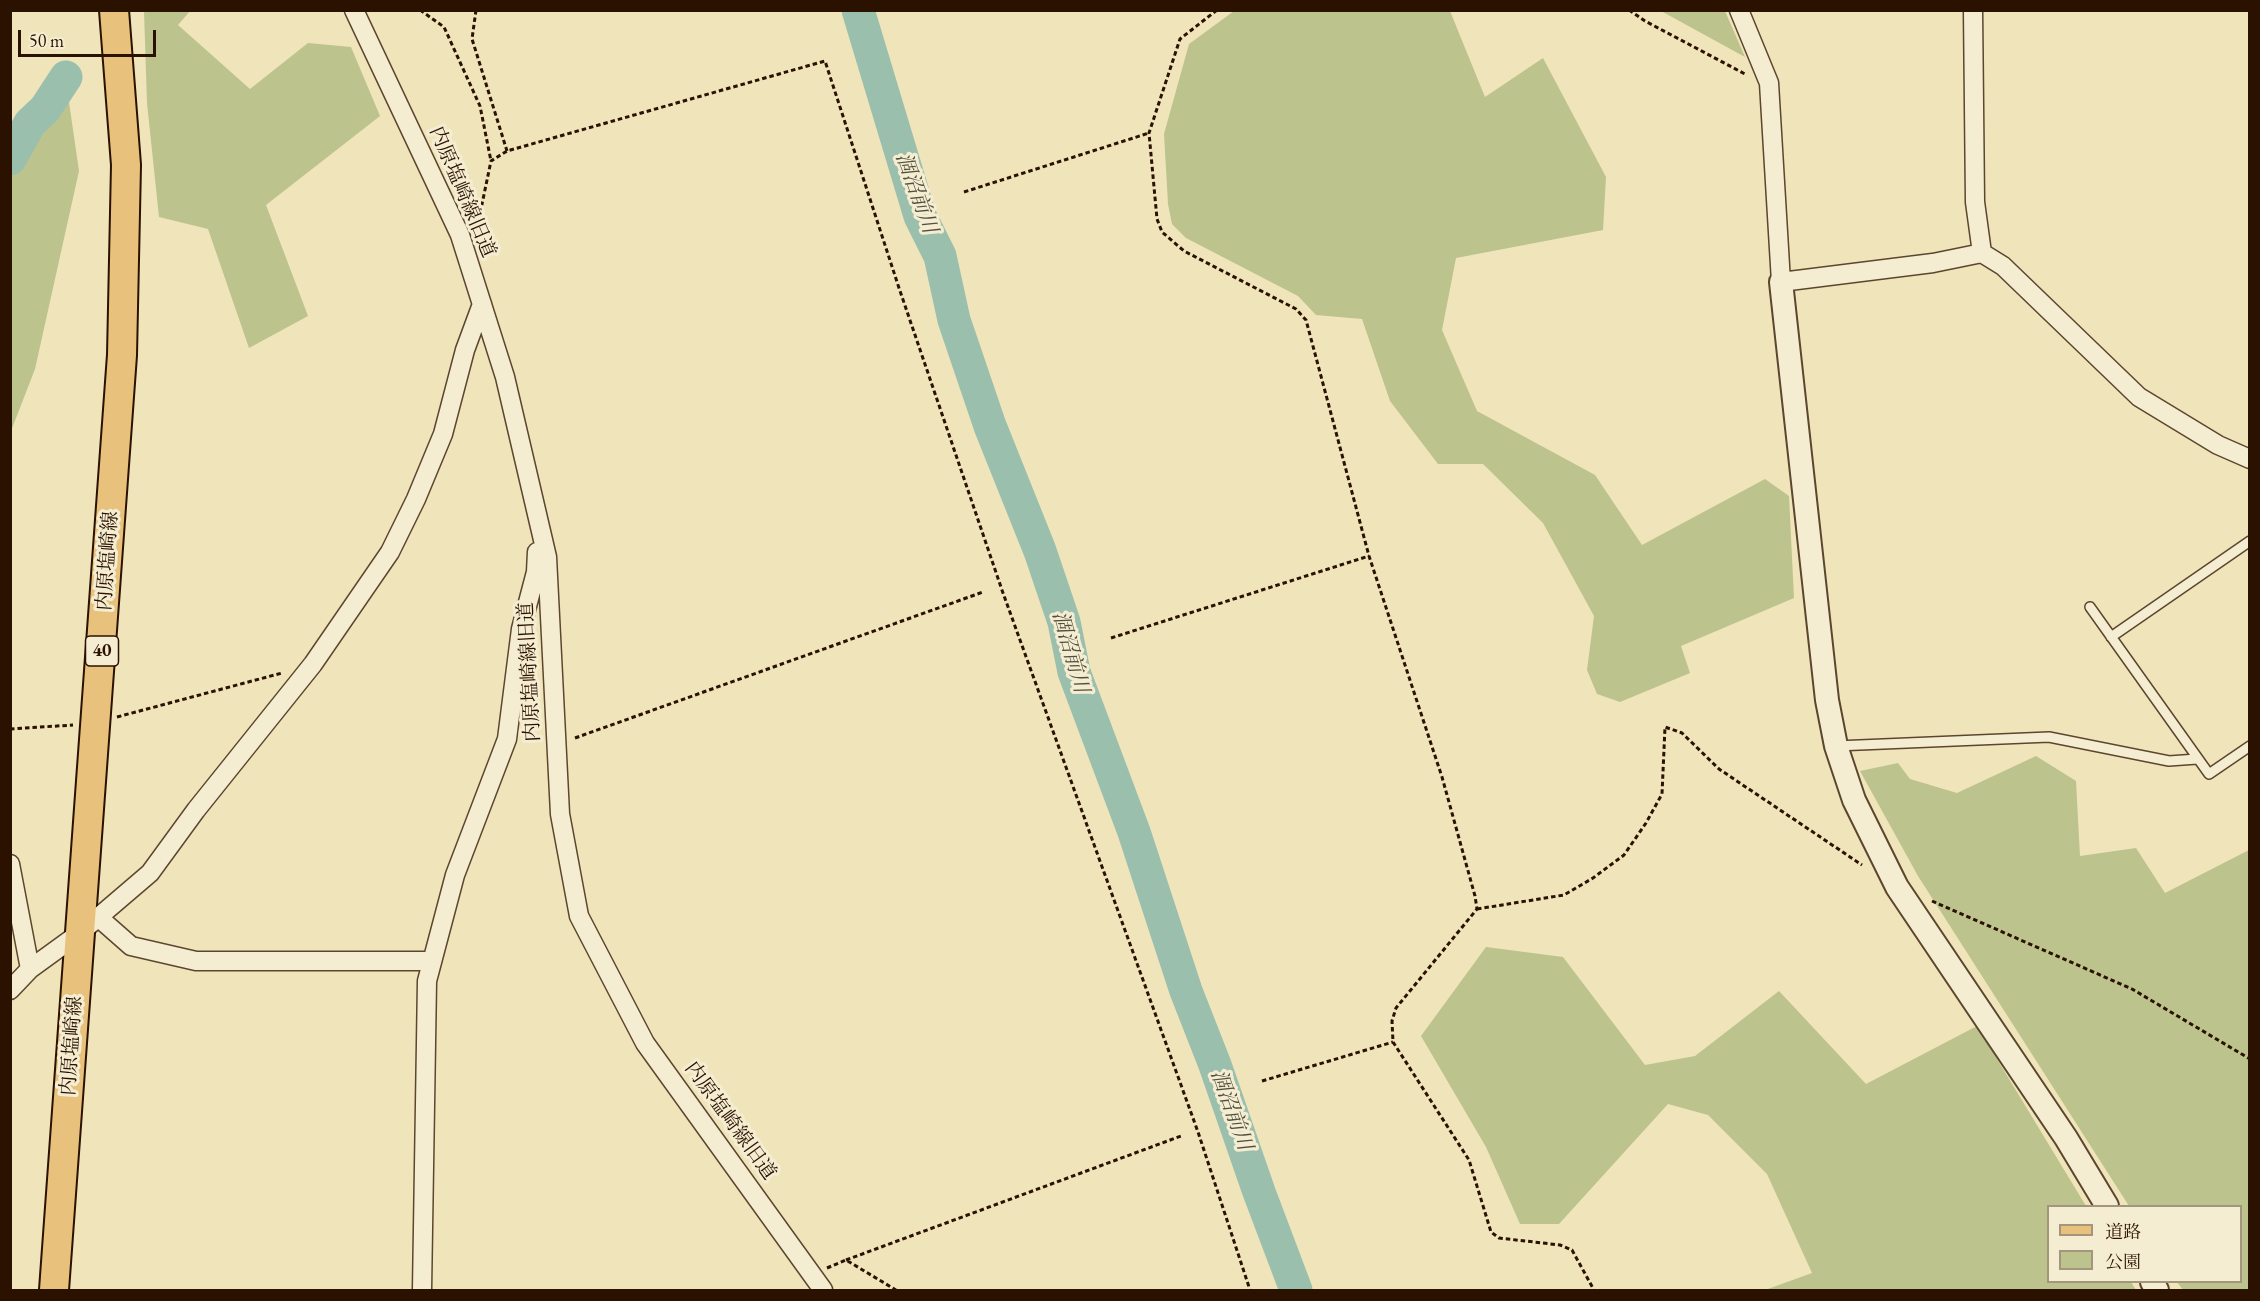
<!DOCTYPE html>
<html>
<head>
<meta charset="utf-8">
<style>
	body { margin:0 }
	#map { position:relative; width:2260px; height:1301px; overflow:hidden; background:#f0e4ba; font-family:"EB Garamond","Noto Serif JP",serif }
	canvas { display:block }
	.frame { position:absolute; inset:0; border:12px solid #2b1200; pointer-events:none }
	.legend { position:absolute; left:2047px; top:1205px; width:195px; height:78px; box-sizing:border-box; background:#f5edd2; border:2px solid #a4957e; margin:0; padding:8px 10px; list-style:none; font-size:18px; color:#2b1200 }
	.legend li { display:flex; align-items:center; gap:12px; height:30px }
	.legend b { width:30px; border:2px solid #a4957e }
	.scale { position:absolute; left:18px; top:30px; width:138px; height:27px; box-sizing:border-box; border:3px solid #2b1200; border-top:0; padding-left:8px; font-size:18px; line-height:21px; white-space:nowrap; color:#2b1200; -webkit-text-stroke:4px #f5edd2; paint-order:stroke }
</style>
</head>
<body>
<div id="map">
<canvas width="2260" height="1301"></canvas>
<div class="frame"></div>
<ul class="legend">
<li><b style="height:8px;background:#e8c27d"></b>道路</li>
<li><b style="height:16px;background:#bcc38d"></b>公園</li>
</ul>
<div class="scale">50 m</div>
</div>
<script>
const ctx = document.querySelector('canvas').getContext('2d');
ctx.lineJoin = 'round';
function fillPath(path, color) { ctx.fillStyle = color; ctx.fill(path, 'evenodd'); }
const poly = rows => new Path2D(rows.map(r => 'M' + r).join(''));
function trace(path, color, width, dash) { ctx.strokeStyle = color; ctx.lineWidth = width; ctx.lineCap = dash ? 'butt' : 'round'; ctx.setLineDash(dash || []); ctx.stroke(path); }
function write(font, color, halo, rows, align = 'center') {
  ctx.font = font + ' "EB Garamond","Noto Serif JP",serif'; ctx.lineWidth = 6; ctx.setLineDash([]); ctx.textBaseline = 'middle'; ctx.strokeStyle = halo; ctx.fillStyle = color; for (const [text, x, y, turn = 0] of rows) {
    ctx.save(); ctx.translate(x, y); ctx.rotate((+turn || 0) * Math.PI / 180); ctx.textAlign = isNaN(turn) ? turn : align; if (halo) ctx.strokeText(text, 0, 0); ctx.fillText(text, 0, 0); ctx.restore();
  }
}
fillPath(poly([
	[144,11,190,11,178,25,250,89,308,43,351,47,380,116,266,205,308,316,249,348,208,229,159,217,147,103],
	[1234,11,1450,11,1485,97,1543,58,1606,177,1603,230,1456,258,1442,330,1477,411,1595,475,1642,545,1765,479,1789,496,1794,598,1681,646,1690,673,1620,702,1597,694,1587,670,1594,616,1543,523,1483,464,1438,464,1390,401,1362,319,1316,315,1298,296,1186,238,1172,224,1168,204,1164,134,1189,44],
	[1661,11,1725,11,1745,57],
	[69,102,79,171,35,369,11,431,11,171],
	[2036,756,2076,781,2080,856,2136,848,2165,893,2249,850,2249,1290,2183,1290,2177,1282,2240,1282,2240,1206,2129,1206,1918,876,1860,771,1898,763,1910,779,1957,793],
	[1486,947,1563,957,1645,1065,1695,1056,1779,991,1866,1084,1977,1026,2086,1206,2048,1206,2048,1282,2131,1282,2136,1290,1765,1290,1812,1273,1767,1174,1708,1115,1668,1104,1559,1224,1520,1224,1486,1147,1421,1036]
]), '#bcc38d');
trace(poly([
	[858,10,920,216,940,256,954,320,990,426,1040,551,1064,622,1074,672,1134,832,1186,991,1215,1065,1259,1192,1296,1290],
	[10,159,30,123,45,109,66,77]
]), '#9abfad', 33);
const service = poly([
	[2090,607,2209,774,2250,746],
	[2111,637,2250,541],
	[1836,746,2049,737,2169,761,2197,759]
]);
const minor = poly([
	[354,10,460,235,505,377,547,557,560,814,579,916,645,1043,823,1290],
	[1739,10,1769,83,1781,282,1933,263,1982,253,2003,266,2139,397,2218,445,2250,459],
	[1973,10,1975,202,1982,253],
	[10,864,30,969],
	[98,917,131,946,196,961,432,961],
	[10,990,30,969,81,932,150,873,196,810,313,664,390,552,416,499,443,434,465,350,482,304],
	[422,1290,427,981,455,875,507,739,521,629,536,572,537,552]
]);
const tertiary = poly([
	[1781,282,1827,700,1836,746,1854,800,1897,887,2066,1138,2107,1206],
	[2152,1282,2157,1290]
]);
const primary = poly([
	[54,1290,122,355,126,165,114,10]
]);
trace(service, '#5c462e', 12);
trace(minor, '#5c462e', 21);
trace(tertiary, '#5c462e', 26);
trace(primary, '#2b1200', 32);
trace(poly([
	[420,10,444,27,480,106,491,161],
	[476,10,472,39,507,151],
	[1217,10,1180,39,1149,133,1157,219,1162,232,1184,251,1296,309,1306,320,1369,556,1442,777,1475,896,1477,909,1396,1008,1392,1021,1393,1042,1469,1160,1491,1232,1499,1238,1560,1245,1572,1250,1594,1290],
	[1629,10,1645,21,1745,74],
	[964,192,1149,133],
	[477,228,491,161,507,151,825,61,899,288,1003,593,1198,1132,1250,1290],
	[1111,638,1369,556],
	[117,717,282,673],
	[10,729,73,725],
	[575,738,983,592],
	[1932,901,2132,989,2250,1059],
	[1477,909,1564,895,1593,878,1624,855,1646,823,1662,794,1665,727,1682,733,1719,769,1862,865],
	[1262,1081,1393,1042],
	[846,1260,1181,1136],
	[827,1268,846,1260,896,1290]
]), '#2b1200', 3, [4.5, 3]);
trace(service, '#f5edd2', 9);
trace(minor, '#f5edd2', 18);
trace(tertiary, '#f5edd2', 22);
trace(primary, '#e8c27d', 28);
for (const [x, y, w] of [
	[102,651,33]
]) { const box = new Path2D(); box.roundRect(x - w / 2, y - 15, w, 30, 4.5); ctx.fillStyle = '#f5edd2'; ctx.fill(box); trace(box, '#2b1200', 1.5); }
write('bold 18px', '#2b1200', null, [
	["40",102,651]
]);
write('20px', '#2b1200', '#f5edd2', [
	["内原塩崎線旧道",462,192,67],
	["内原塩崎線",108,561,-86],
	["内原塩崎線旧道",530,672,-93],
	["内原塩崎線",72,1046,-86],
	["内原塩崎線旧道",730,1121,54]
]);
write('italic 21px', '#524f3d', '#f5edd2', [
	["涸沼前川",916,193,70],
	["涸沼前川",1070,652,74],
	["涸沼前川",1231,1110,70]
]);
</script>
</body>
</html>
